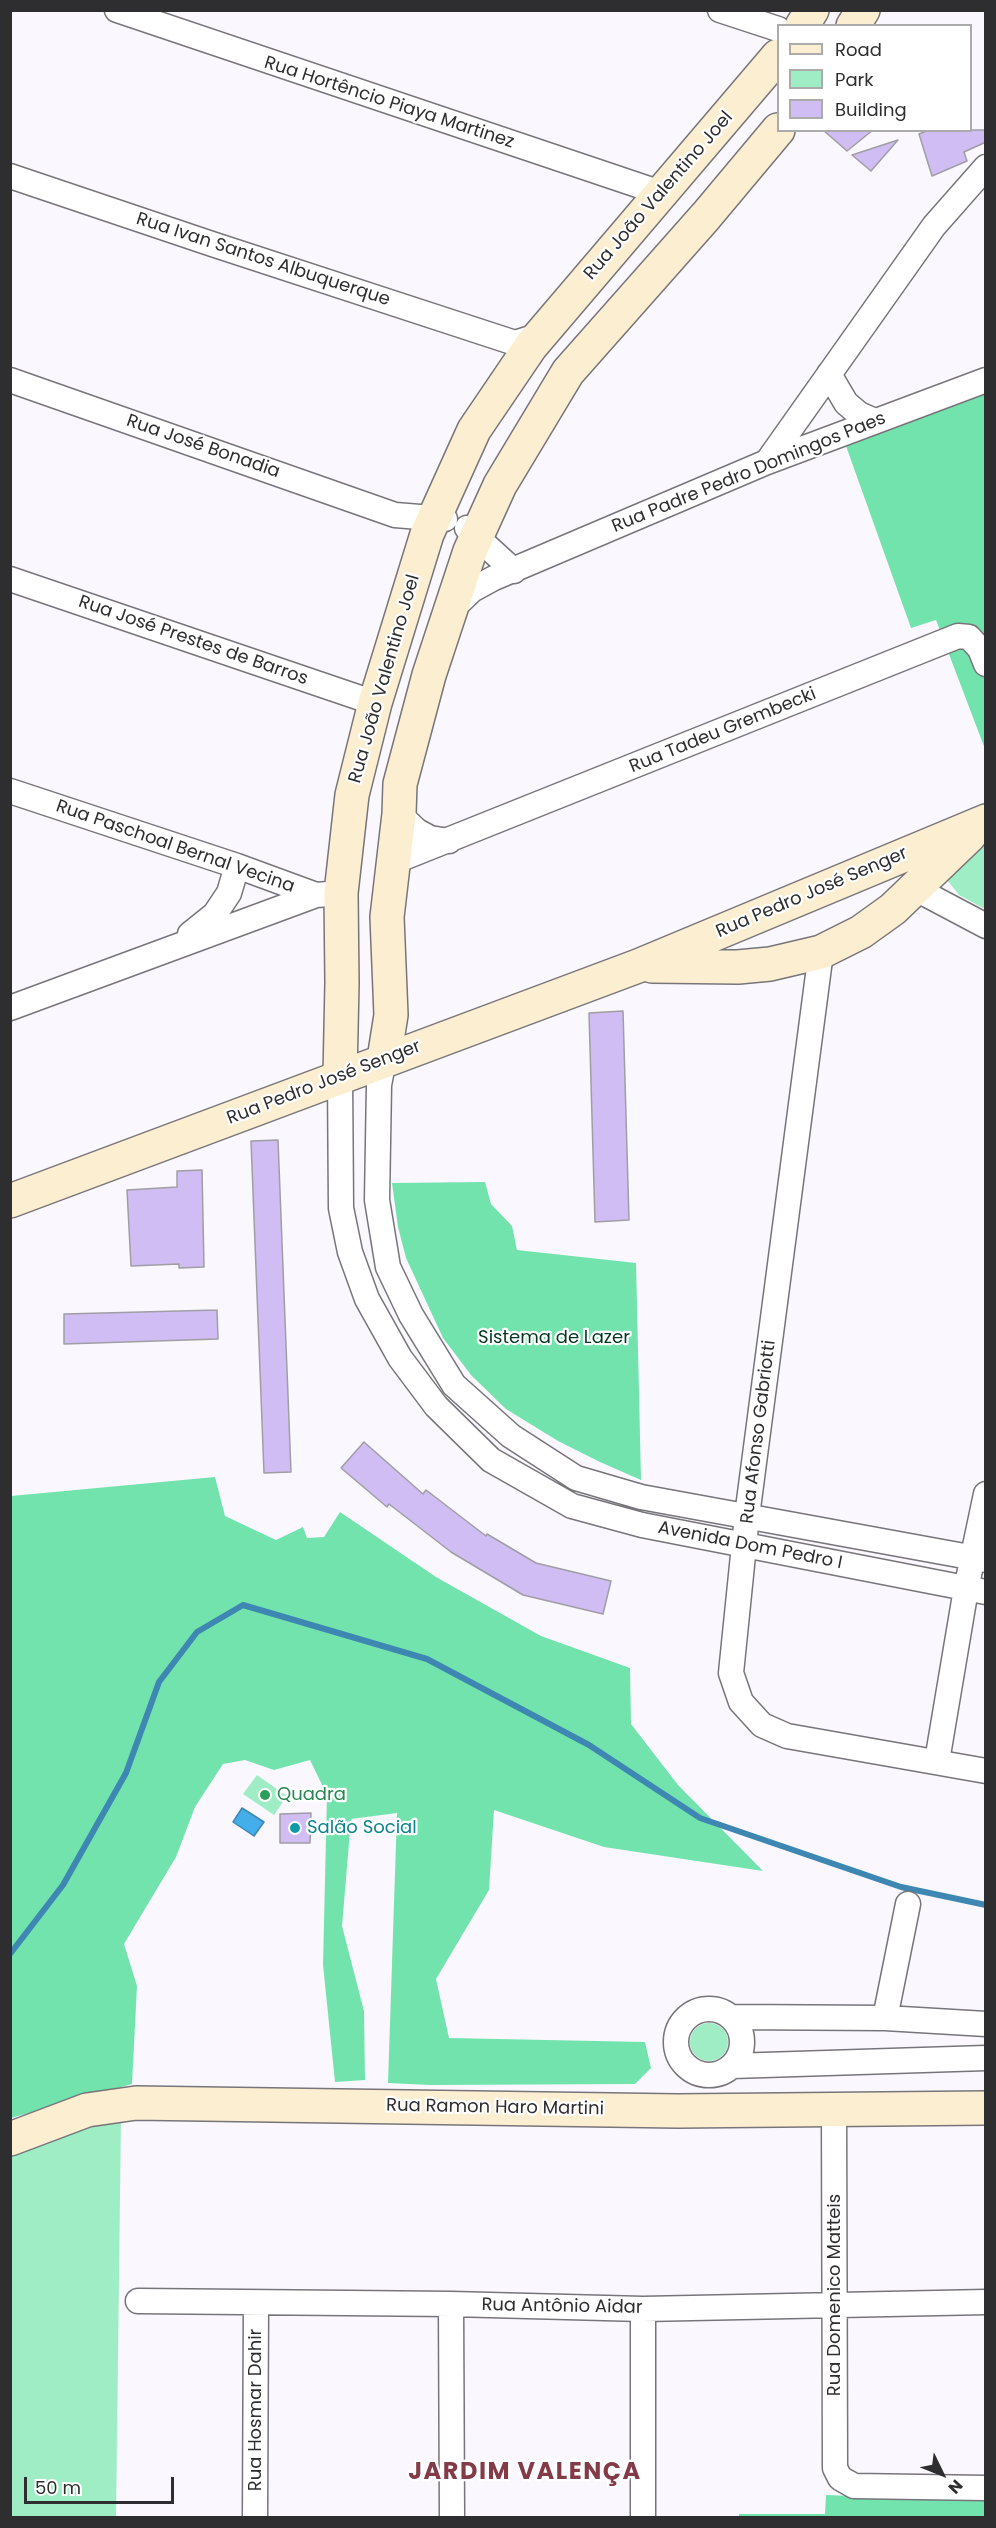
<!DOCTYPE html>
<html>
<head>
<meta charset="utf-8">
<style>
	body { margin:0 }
	#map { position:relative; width:996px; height:2528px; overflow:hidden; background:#faf8fe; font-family:Poppins,sans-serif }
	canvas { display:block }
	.frame { position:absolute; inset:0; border:12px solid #2e2d2f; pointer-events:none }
	.legend { position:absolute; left:777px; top:24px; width:195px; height:108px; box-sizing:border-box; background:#fff; border:2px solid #ababac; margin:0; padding:8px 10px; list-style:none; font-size:18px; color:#2e2d2f }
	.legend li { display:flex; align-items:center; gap:12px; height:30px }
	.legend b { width:30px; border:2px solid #ababac }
	.north { position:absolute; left:912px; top:2444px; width:60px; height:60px; -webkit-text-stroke:4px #fff; paint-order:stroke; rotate:133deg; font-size:16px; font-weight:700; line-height:24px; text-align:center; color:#2e2d2f }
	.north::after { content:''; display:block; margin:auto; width:21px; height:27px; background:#2e2d2f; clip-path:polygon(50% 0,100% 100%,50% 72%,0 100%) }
	.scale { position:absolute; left:24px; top:2477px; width:150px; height:27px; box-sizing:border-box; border:3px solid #2e2d2f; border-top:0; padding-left:8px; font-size:18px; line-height:21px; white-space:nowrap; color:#2e2d2f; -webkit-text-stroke:4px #fff; paint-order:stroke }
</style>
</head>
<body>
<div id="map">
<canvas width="996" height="2528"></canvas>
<div class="frame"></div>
<ul class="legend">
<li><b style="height:8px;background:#fceed0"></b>Road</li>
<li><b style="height:16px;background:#9eedc4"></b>Park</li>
<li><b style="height:16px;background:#cfbdf3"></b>Building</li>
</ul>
<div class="north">N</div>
<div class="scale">50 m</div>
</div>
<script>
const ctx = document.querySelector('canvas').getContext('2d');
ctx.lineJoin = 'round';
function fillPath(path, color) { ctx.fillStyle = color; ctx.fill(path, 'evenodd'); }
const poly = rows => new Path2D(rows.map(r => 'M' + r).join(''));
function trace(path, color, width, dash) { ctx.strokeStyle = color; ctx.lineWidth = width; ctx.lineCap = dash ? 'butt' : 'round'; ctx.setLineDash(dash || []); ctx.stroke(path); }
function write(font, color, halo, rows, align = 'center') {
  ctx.font = font + ' Poppins,sans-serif'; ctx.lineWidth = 4.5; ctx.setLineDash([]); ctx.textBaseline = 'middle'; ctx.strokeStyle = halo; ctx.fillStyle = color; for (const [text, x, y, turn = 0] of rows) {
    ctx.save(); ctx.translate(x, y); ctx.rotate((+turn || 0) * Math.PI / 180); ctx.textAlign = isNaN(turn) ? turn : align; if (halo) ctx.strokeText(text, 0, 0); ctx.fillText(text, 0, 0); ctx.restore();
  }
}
fillPath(poly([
	[985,842,985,909,959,895,948,881,953,866],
	[257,1775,287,1796,274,1815,243,1794],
	'690 2042a19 19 0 1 1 38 0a19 19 0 1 1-38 0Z',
	[121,2116,116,2517,11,2517,10,2157,20,2150]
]), '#9eedc4');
fillPath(poly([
	[985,394,985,749,936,620,911,628,846,446],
	[485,1182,491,1204,512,1226,517,1250,636,1263,641,1480,600,1462,558,1441,506,1409,471,1375,443,1338,406,1258,398,1227,392,1183],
	[215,1477,225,1516,276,1540,303,1527,307,1538,324,1537,340,1512,436,1577,541,1636,630,1668,631,1724,678,1785,763,1871,604,1847,494,1810,489,1890,436,1979,449,2038,645,2042,651,2068,635,2084,430,2085,388,2083,397,1813,351,1819,342,1926,364,2011,365,2080,335,2082,323,1965,327,1795,310,1760,274,1770,245,1760,223,1764,195,1807,176,1857,124,1944,137,1986,132,2084,11,2118,11,1496],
	[826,2495,985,2501,985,2517,739,2518,739,2514,825,2514]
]), '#72e3ad');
const water = poly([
	[242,1808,264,1822,254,1836,233,1822,242,1808]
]);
fillPath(water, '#43aeea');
trace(water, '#3d87b2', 1.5);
trace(poly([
	[10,1954,63,1885,126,1773,159,1682,197,1632,243,1605,427,1659,589,1745,700,1818,901,1887,986,1905]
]), '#3d87b2', 6);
const building = poly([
	[823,130,873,130,847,151,823,130],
	[929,130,986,130,986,142,964,152,967,161,932,176,919,134,929,130],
	[898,140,871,171,852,155,898,140],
	[623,1011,629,1220,595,1222,589,1013,623,1011],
	[278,1140,291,1472,264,1473,251,1141,278,1140],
	[202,1170,204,1267,179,1268,179,1264,131,1266,127,1190,177,1187,177,1171,202,1170],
	[217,1310,218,1339,64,1344,64,1314,217,1310],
	[364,1442,423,1494,426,1490,486,1536,487,1534,536,1563,611,1581,603,1614,523,1595,451,1552,389,1504,387,1507,341,1468,364,1442],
	[311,1813,310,1843,280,1843,280,1814,311,1813]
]);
fillPath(building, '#cfbdf3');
trace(building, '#a09ea4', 1.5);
const street = poly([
	[117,10,661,193],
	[720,10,778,29],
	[10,176,212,244,515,343,544,334],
	[829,374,846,403,859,414,875,421],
	[10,380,395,515,445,519],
	[767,462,934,226,986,167],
	[467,528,514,571],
	[10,579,375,703],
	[452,609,472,590,494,578,767,462,986,380],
	[10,791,237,866,316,895,341,893],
	[399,814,417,831,430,838,449,841],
	[393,862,958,636,969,637,980,649,986,664],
	[916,889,986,926],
	[190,934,215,914,229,893,237,866],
	[821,952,747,1516,731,1673,741,1702,762,1725,787,1736,986,1771],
	[10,1008,316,895],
	[384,1059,379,1085,377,1200,388,1267,411,1315,454,1385,511,1436,576,1478,641,1497,986,1560],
	[340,1076,341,1208,350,1252,367,1299,400,1358,436,1406,491,1460,572,1506,642,1525,986,1592],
	[937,1761,966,1589,986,1494],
	'676 2042a33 33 0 1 1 66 0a33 33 0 1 1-66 0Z',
	[731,2017,885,2018,986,2024],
	[885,2018,908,1904],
	[732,2066,986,2058],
	[834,2110,835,2468,840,2478,854,2486,986,2488],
	[138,2301,451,2304,643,2309,986,2302],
	[451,2304,452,2518],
	[643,2309,643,2518],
	[255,2518,256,2303]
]);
const secondary = poly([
	[802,26,812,10],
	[853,26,863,10],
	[652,966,738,967,770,964,821,952,861,932,893,909,970,835],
	[384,1059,391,1015,387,917,399,814,400,784,429,675,470,551,500,485,568,372,706,216,778,130],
	[340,1076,342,983,341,893,352,795,375,703,427,534,474,430,531,346,778,56],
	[10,1201,638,966,986,821],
	[10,2139,87,2110,136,2103,678,2111,986,2108]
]);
trace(street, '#77757a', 27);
trace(secondary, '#77757a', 36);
trace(street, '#fff', 24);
trace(secondary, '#fceed0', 33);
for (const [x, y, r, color] of [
	[265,1795,6,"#2e9e5b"],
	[295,1828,6,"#0f9aa8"]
]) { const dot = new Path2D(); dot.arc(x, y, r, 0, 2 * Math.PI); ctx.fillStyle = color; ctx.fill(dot); trace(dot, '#fff', 2); }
write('18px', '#2e2d2f', '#fff', [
	["Rua Hortêncio Piaya Martinez",389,103,18],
	["Rua João Valentino Joel",659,196,-49],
	["Rua Ivan Santos Albuquerque",263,260,18],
	["Rua José Bonadia",203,447,19],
	["Rua Padre Pedro Domingos Paes",749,473,-22],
	["Rua José Prestes de Barros",193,641,19],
	["Rua João Valentino Joel",385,679,-74],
	["Rua Tadeu Grembecki",723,731,-22],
	["Rua Paschoal Bernal Vecina",175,847,19],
	["Rua Pedro José Senger",812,893,-23],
	["Rua Pedro José Senger",324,1083,-21],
	["Rua Afonso Gabriotti",759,1432,-83],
	["Avenida Dom Pedro I",750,1546,11],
	["Rua Ramon Haro Martini",495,2108,1],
	["Rua Domenico Matteis",835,2295,-90],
	["Rua Antônio Aidar",562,2307,1],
	["Rua Hosmar Dahir",256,2410,-90]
]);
write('18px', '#023622', '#fff', [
	["Sistema de Lazer",554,1338]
]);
write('18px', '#27864d', '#fff', [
	["Quadra",277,1795]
], 'left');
write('18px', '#0d838f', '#fff', [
	["Salão Social",307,1828]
], 'left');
ctx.letterSpacing = '1.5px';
write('bold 24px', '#833b48', '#fff', [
	["JARDIM VALENÇA",525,2473]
]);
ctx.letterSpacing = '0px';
</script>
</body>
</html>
